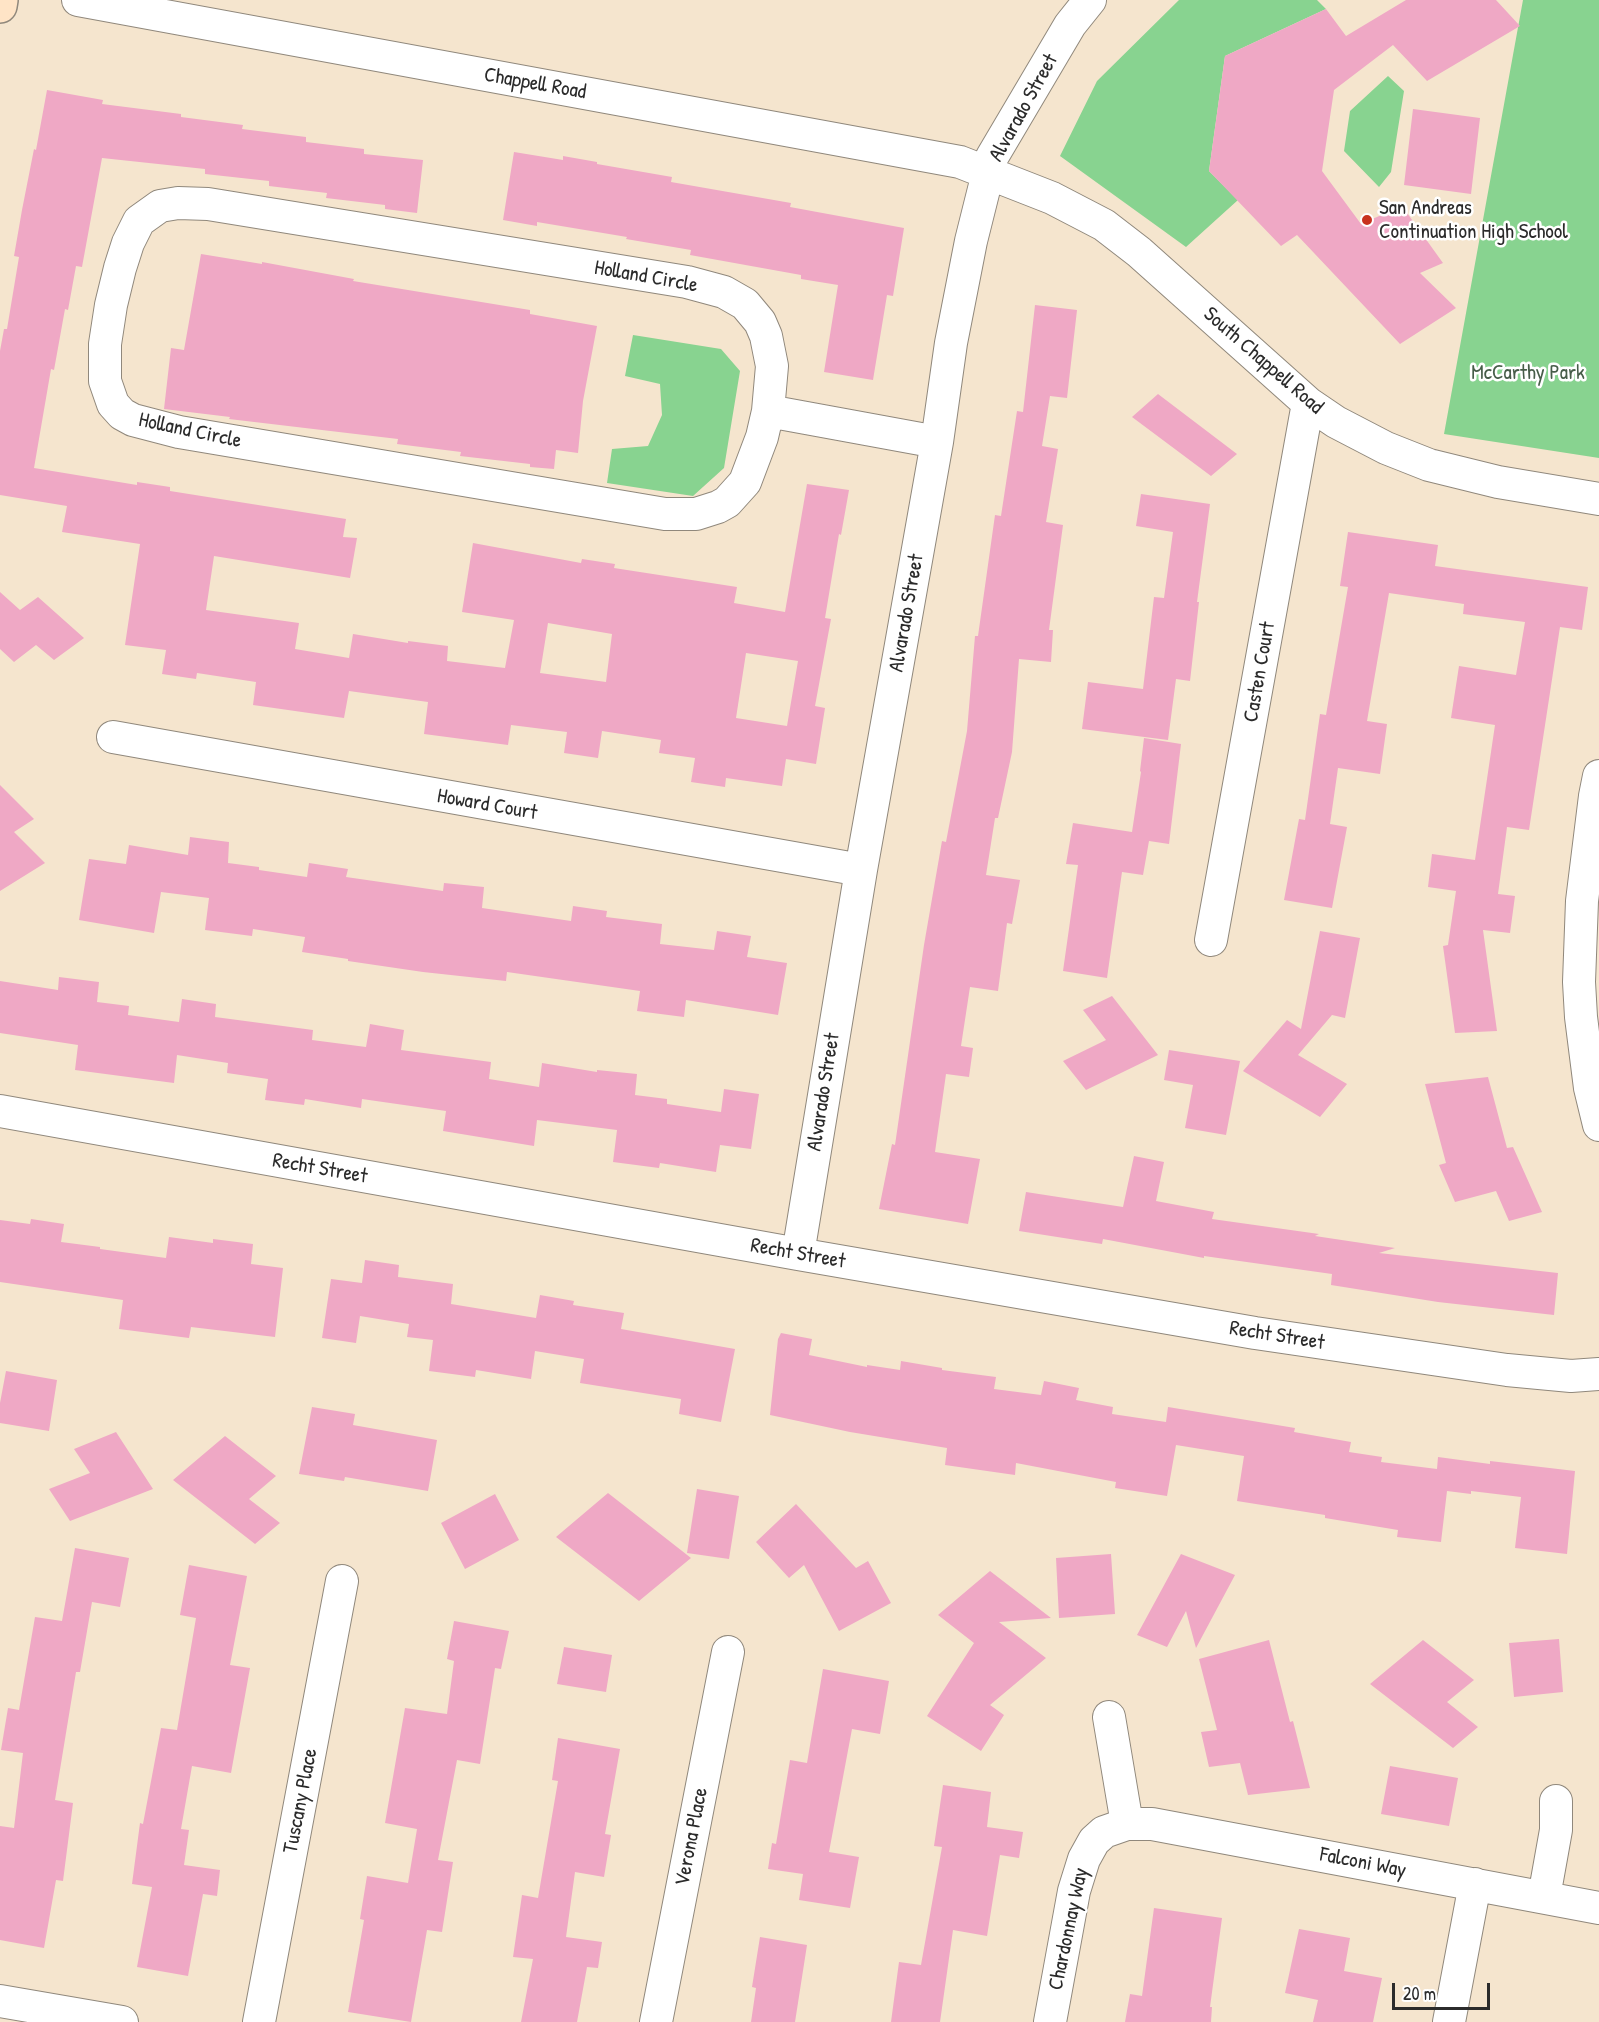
<!DOCTYPE html>
<html>
<head>
<meta charset="utf-8">
<style>
	body { margin:0 }
	#map { position:relative; width:1599px; height:2022px; overflow:hidden; background:#f5e5ce; font-family:"Patrick Hand",sans-serif }
	canvas { display:block }
	.scale { position:absolute; left:1392px; top:1983px; width:98px; height:27px; box-sizing:border-box; border:3px solid #2b2b2b; border-top:0; padding-left:8px; font-size:18px; line-height:21px; white-space:nowrap; color:#2b2b2b; -webkit-text-stroke:4px #fff; paint-order:stroke }
</style>
</head>
<body>
<div id="map">
<canvas width="1599" height="2022"></canvas>
<div class="scale">20 m</div>
</div>
<script>
const ctx = document.querySelector('canvas').getContext('2d');
ctx.lineJoin = 'round';
function fillPath(path, color) { ctx.fillStyle = color; ctx.fill(path, 'evenodd'); }
const poly = rows => new Path2D(rows.map(r => 'M' + r).join(''));
function trace(path, color, width, dash) { ctx.strokeStyle = color; ctx.lineWidth = width; ctx.lineCap = dash ? 'butt' : 'round'; ctx.setLineDash(dash || []); ctx.stroke(path); }
function write(font, color, halo, rows, align = 'center') {
  ctx.font = font + ' "Patrick Hand",sans-serif'; ctx.lineWidth = 5; ctx.setLineDash([]); ctx.textBaseline = 'middle'; ctx.strokeStyle = halo; ctx.fillStyle = color; for (const [text, x, y, turn = 0] of rows) {
    ctx.save(); ctx.translate(x, y); ctx.rotate((+turn || 0) * Math.PI / 180); ctx.textAlign = isNaN(turn) ? turn : align; if (halo) ctx.strokeText(text, 0, 0); ctx.fillText(text, 0, 0); ctx.restore();
  }
}
fillPath(poly([
	[1179,0,1317,0,1326,9,1225,56,1209,171,1238,200,1186,247,1060,156,1097,81],
	[1523,0,1599,0,1599,458,1444,434],
	[1388,76,1404,91,1391,172,1379,187,1344,151,1350,111],
	[633,335,721,349,740,371,724,468,693,496,607,483,612,449,648,446,662,415,660,384,625,376]
]), '#88d390');
fillPath(poly([
	[1406,0,1496,0,1520,26,1427,81,1393,45,1334,90,1322,171,1361,224,1402,206,1443,263,1420,273,1456,308,1400,344,1297,235,1281,246,1209,171,1225,56,1326,9,1346,36],
	[47,90,103,100,102,104,181,114,181,117,243,125,242,129,306,137,306,142,364,149,364,154,423,160,417,213,385,209,385,205,326,198,327,193,269,186,269,181,205,174,205,169,102,158,82,267,76,266,68,310,65,309,54,370,51,369,34,468,137,485,137,482,170,487,170,491,346,519,343,537,357,538,350,578,214,556,206,610,299,623,295,649,349,658,353,634,408,643,408,641,448,646,447,661,505,668,514,620,462,612,473,543,581,563,582,559,615,564,614,568,737,587,734,603,785,612,807,484,849,490,841,535,839,534,825,618,831,619,815,706,825,708,816,764,786,759,782,786,726,778,725,787,691,782,695,758,659,753,661,740,602,731,598,758,564,753,567,732,511,725,508,745,424,734,428,702,349,691,344,718,253,705,256,682,197,673,196,679,162,674,166,650,125,645,140,544,62,532,67,506,0,495,0,351,4,329,7,329,19,257,14,256,22,210,34,149,36,150],
	[548,623,612,634,606,682,540,673],
	[746,653,798,661,787,726,736,718],
	[1413,109,1480,118,1471,194,1404,185],
	[514,152,563,160,563,156,597,162,597,164,672,177,671,182,791,203,790,207,904,228,893,296,887,295,873,380,824,372,838,285,801,279,801,275,690,255,691,250,626,239,627,237,537,222,537,226,503,220],
	[201,254,262,264,262,262,354,279,353,281,530,310,530,314,597,326,583,401,578,453,556,450,554,469,530,467,530,464,460,456,461,452,397,444,398,439,229,419,230,417,164,409,171,348,184,350],
	[1035,305,1077,310,1067,398,1050,396,1042,446,1058,449,1046,522,1063,525,1049,630,1053,630,1051,662,1019,659,1012,752,998,818,995,818,986,875,1020,880,1012,924,1007,923,998,991,970,987,961,1046,973,1048,969,1077,946,1074,935,1152,980,1159,968,1224,879,1209,892,1144,895,1145,924,945,942,841,946,842,967,731,975,636,978,636,995,515,1001,516,1017,411,1023,412],
	[1158,394,1237,454,1211,476,1132,417],
	[1141,494,1210,504,1197,602,1199,602,1190,681,1176,679,1168,740,1082,729,1088,682,1143,689,1154,597,1164,598,1173,532,1136,526],
	[1348,532,1438,545,1435,566,1588,587,1582,630,1560,627,1529,830,1507,827,1498,894,1515,896,1510,933,1483,930,1497,1031,1455,1033,1443,946,1448,945,1456,891,1428,887,1432,854,1475,860,1495,725,1451,718,1459,666,1516,675,1525,622,1463,614,1464,604,1389,593,1367,721,1387,724,1380,774,1338,768,1330,824,1347,827,1332,908,1284,900,1299,819,1305,820,1320,714,1326,715,1348,587,1340,586],
	[0,592,20,610,38,597,84,638,54,660,36,645,14,662,0,649],
	[1144,738,1181,744,1169,844,1149,841,1143,875,1122,872,1107,978,1063,971,1078,865,1066,864,1073,823,1132,832,1141,772,1140,771],
	[0,785,34,819,14,832,45,863,0,891],
	[190,837,229,842,228,863,259,867,259,870,307,877,309,863,348,869,346,877,443,891,444,883,484,887,482,908,571,921,573,906,607,911,606,917,662,924,660,944,714,950,717,931,751,936,747,957,787,963,778,1015,686,1000,684,1017,637,1011,640,991,507,972,506,981,423,972,348,961,348,959,302,952,305,937,253,929,252,936,205,930,209,898,161,892,154,933,79,920,89,859,126,864,129,845,188,855],
	[1320,931,1360,938,1345,1018,1332,1015,1298,1055,1347,1084,1320,1117,1243,1071,1287,1020,1301,1029],
	[59,977,99,982,97,1002,129,1006,128,1015,179,1022,182,999,216,1004,215,1017,313,1030,312,1040,366,1047,370,1024,404,1030,401,1050,491,1062,489,1079,539,1087,542,1063,597,1072,597,1070,637,1074,635,1095,667,1099,667,1104,721,1112,724,1089,759,1094,751,1149,720,1145,716,1172,660,1163,659,1168,613,1162,617,1130,537,1120,534,1146,443,1131,446,1111,362,1099,361,1108,305,1099,304,1105,265,1100,268,1079,227,1073,228,1063,177,1055,174,1083,75,1070,78,1045,0,1033,0,981,58,990],
	[1112,996,1158,1055,1086,1090,1063,1061,1106,1040,1083,1010],
	[1169,1050,1240,1061,1226,1135,1185,1128,1193,1085,1164,1080],
	[1488,1077,1507,1148,1513,1147,1542,1212,1509,1221,1496,1191,1455,1202,1439,1165,1446,1163,1425,1084],
	[1134,1156,1164,1162,1156,1201,1214,1212,1212,1219,1319,1234,1315,1236,1395,1248,1379,1253,1558,1273,1554,1315,1438,1302,1331,1285,1332,1274,1204,1256,1204,1258,1103,1239,1102,1244,1019,1231,1026,1192,1123,1207],
	[31,1219,64,1224,61,1242,100,1247,100,1249,166,1258,169,1237,213,1243,213,1239,253,1244,251,1264,283,1268,275,1337,191,1327,189,1338,119,1329,123,1300,0,1282,0,1220,30,1224],
	[365,1260,399,1265,398,1277,453,1284,451,1304,536,1318,540,1295,574,1301,573,1305,624,1313,621,1329,735,1349,721,1422,679,1414,681,1399,580,1383,584,1359,535,1351,531,1379,476,1370,475,1377,429,1371,433,1340,407,1337,409,1324,360,1316,356,1343,322,1338,331,1279,362,1283],
	[781,1333,812,1339,809,1355,867,1367,867,1365,900,1370,901,1361,942,1368,942,1370,996,1377,994,1389,1041,1395,1044,1381,1079,1388,1076,1400,1113,1407,1112,1414,1166,1422,1168,1407,1295,1428,1294,1432,1351,1442,1349,1452,1382,1457,1381,1462,1437,1469,1438,1457,1490,1464,1490,1461,1575,1471,1567,1554,1515,1548,1521,1497,1471,1491,1471,1494,1447,1491,1441,1542,1397,1537,1398,1530,1325,1518,1325,1515,1237,1501,1244,1456,1176,1445,1167,1496,1115,1488,1116,1482,1016,1463,1015,1475,945,1465,947,1448,850,1432,770,1415,778,1339],
	[6,1371,57,1380,49,1431,0,1423,0,1403],
	[312,1407,355,1414,353,1425,437,1440,428,1491,345,1477,344,1481,299,1474],
	[116,1432,153,1489,70,1521,49,1489,90,1473,74,1449],
	[225,1436,276,1476,249,1499,280,1523,255,1544,173,1480],
	[697,1489,739,1496,729,1559,687,1553],
	[608,1493,691,1558,639,1601,556,1537],
	[495,1494,519,1540,465,1569,441,1523],
	[796,1504,856,1568,868,1561,891,1603,839,1631,804,1565,789,1578,756,1542],
	[75,1548,129,1558,120,1607,92,1602,80,1672,76,1672,55,1800,73,1803,63,1881,56,1880,44,1948,0,1940,0,1826,14,1828,23,1753,1,1750,8,1708,19,1710,35,1617,62,1621],
	[1111,1554,1115,1614,1059,1618,1056,1558],
	[1181,1554,1235,1575,1196,1648,1186,1611,1167,1647,1137,1635],
	[189,1565,247,1576,230,1665,250,1668,231,1773,192,1766,181,1829,189,1830,184,1865,220,1870,217,1896,203,1894,188,1976,137,1967,152,1887,132,1884,140,1823,143,1824,161,1728,177,1730,196,1618,180,1615],
	[990,1571,1051,1618,999,1622,1046,1658,990,1705,1004,1715,981,1751,927,1716,974,1643,938,1615],
	[454,1621,509,1631,501,1669,495,1668,480,1764,457,1760,438,1860,453,1862,442,1932,427,1930,411,2022,348,2012,364,1920,360,1919,367,1876,408,1883,417,1829,385,1823,405,1708,447,1714,454,1661,447,1659],
	[1559,1639,1563,1692,1514,1697,1509,1643],
	[1269,1640,1290,1722,1293,1721,1310,1788,1248,1795,1240,1763,1209,1767,1201,1732,1217,1730,1199,1659],
	[1423,1640,1474,1680,1447,1702,1478,1727,1453,1748,1370,1684],
	[564,1647,612,1655,606,1692,557,1684],
	[823,1669,889,1681,880,1734,852,1729,829,1852,859,1857,850,1908,799,1900,803,1874,768,1869,772,1843,776,1844,790,1760,807,1763],
	[558,1738,620,1749,605,1834,611,1835,604,1877,575,1872,566,1937,602,1942,598,1968,587,1967,577,2022,521,2022,533,1959,513,1957,522,1895,538,1898,558,1781,552,1780],
	[1390,1766,1458,1778,1449,1826,1381,1814],
	[943,1785,991,1792,987,1827,1023,1832,1019,1858,1000,1855,987,1936,953,1930,940,2022,891,2022,899,1962,921,1965,942,1847,934,1846],
	[1154,1908,1222,1918,1210,2007,1212,2007,1211,2022,1125,2022,1130,1994,1142,1996],
	[1299,1929,1350,1938,1344,1971,1382,1978,1373,2022,1313,2022,1318,2000,1285,1993],
	[760,1937,807,1945,795,2022,751,2022,756,1988,752,1987]
]), '#efa8c5');
const street = poly([
	[78,0,960,162,1052,198,1104,225,1139,252,1308,403,1336,422,1386,448,1429,465,1498,482,1599,499],
	[178,203,208,204,687,282,724,292,745,304,760,322,766,336,772,366,768,411,762,437,745,482,727,502,718,507,696,514,665,514,179,432,133,420,122,414,113,404,105,381,105,344,111,305,120,268,128,243,139,221,160,206,178,203],
	[768,411,937,442],
	[113,737,861,870],
	[1599,776,1595,796,1582,901,1579,982,1581,1017,1590,1088,1599,1125],
	[1211,940,1308,403],
	[0,1111,798,1254,1255,1333,1507,1370,1571,1376,1599,1374],
	[798,1254,861,870,937,442,951,343,971,241,992,157,1070,25,1090,0],
	[1109,1717,1127,1824],
	[1544,1897,1556,1830,1556,1801],
	[0,2001,122,2022],
	[259,2022,342,1581],
	[656,2022,728,1652],
	[1050,2022,1074,1891,1084,1859,1094,1841,1104,1832,1127,1824,1152,1824,1599,1908],
	[1449,2022,1475,1884]
]);
const secondary = poly([
	[0,6,1,0]
]);
trace(street, '#90887c', 34);
trace(secondary, '#90887c', 36);
trace(street, '#fff', 32);
trace(secondary, '#ffe4c6', 33);
for (const [x, y, r, color] of [
	[1367,220,6,"#c8321e"]
]) { const dot = new Path2D(); dot.arc(x, y, r, 0, 2 * Math.PI); ctx.fillStyle = color; ctx.fill(dot); trace(dot, '#fff', 2); }
write('21px', '#2b2b2b', '#fff', [
	["Chappell Road",535,84,10],
	["Alvarado Street",1024,108,-61],
	["Holland Circle",646,277,10],
	["South Chappell Road",1263,361,41],
	["Holland Circle",190,431,12],
	["Alvarado Street",907,613,-80],
	["Casten Court",1260,672,-80],
	["Howard Court",487,805,10],
	["Alvarado Street",824,1092,-81],
	["Recht Street",320,1169,10],
	["Recht Street",798,1254,10],
	["Recht Street",1277,1336,9],
	["Tuscany Place",301,1801,-79],
	["Verona Place",692,1837,-79],
	["Falconi Way",1363,1863,11],
	["Chardonnay Way",1069,1929,-78]
]);
write('21px', '#2b2b2b', '#fff', [
	["San Andreas",1379,208],
	["Continuation High School",1379,232]
], 'left');
write('21px', '#475d49', '#fff', [
	["McCarthy Park",1528,373]
]);
</script>
</body>
</html>
